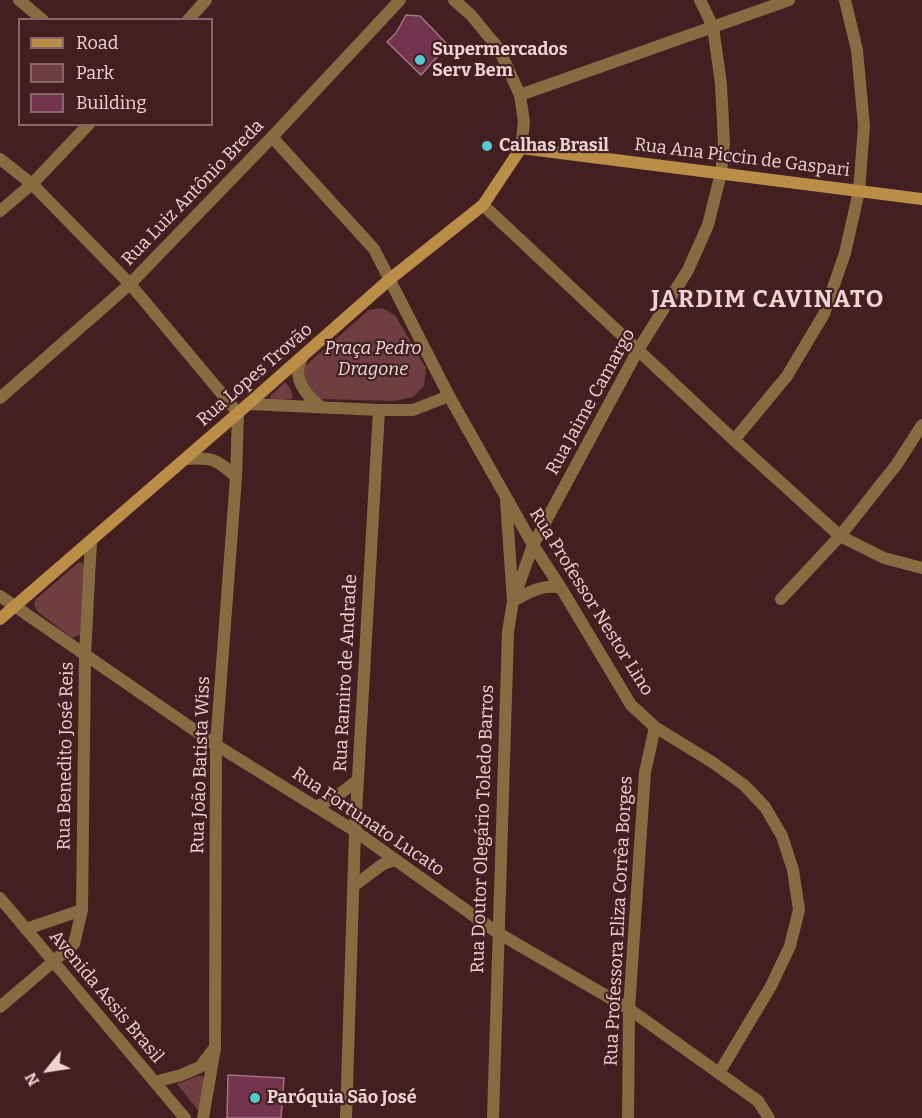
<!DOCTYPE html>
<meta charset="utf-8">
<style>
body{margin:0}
#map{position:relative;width:922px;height:1118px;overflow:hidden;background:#441f22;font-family:Bitter,serif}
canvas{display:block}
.legend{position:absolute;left:18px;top:18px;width:195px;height:108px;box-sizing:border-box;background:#441f22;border:2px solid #88676a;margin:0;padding:8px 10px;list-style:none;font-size:18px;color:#eed4d5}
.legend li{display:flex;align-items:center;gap:12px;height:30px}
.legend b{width:30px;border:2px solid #88676a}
.north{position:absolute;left:18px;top:1040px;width:60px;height:60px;-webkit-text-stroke:4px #441f22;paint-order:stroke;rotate:240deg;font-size:16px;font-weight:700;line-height:24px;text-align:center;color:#eed4d5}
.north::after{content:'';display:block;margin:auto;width:21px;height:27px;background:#eed4d5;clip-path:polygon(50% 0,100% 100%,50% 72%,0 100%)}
</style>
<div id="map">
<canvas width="922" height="1118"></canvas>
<ul class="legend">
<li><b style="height:8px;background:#bb8e47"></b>Road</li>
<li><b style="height:16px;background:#6f3e41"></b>Park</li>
<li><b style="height:16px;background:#73354e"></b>Building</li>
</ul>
<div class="north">N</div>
</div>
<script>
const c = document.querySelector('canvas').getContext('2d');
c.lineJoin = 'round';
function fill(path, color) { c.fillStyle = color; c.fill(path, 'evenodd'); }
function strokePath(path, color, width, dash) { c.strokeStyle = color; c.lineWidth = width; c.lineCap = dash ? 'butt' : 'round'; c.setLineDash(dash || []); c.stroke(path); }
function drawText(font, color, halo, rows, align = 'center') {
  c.font = font + ' Bitter,serif'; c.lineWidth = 4.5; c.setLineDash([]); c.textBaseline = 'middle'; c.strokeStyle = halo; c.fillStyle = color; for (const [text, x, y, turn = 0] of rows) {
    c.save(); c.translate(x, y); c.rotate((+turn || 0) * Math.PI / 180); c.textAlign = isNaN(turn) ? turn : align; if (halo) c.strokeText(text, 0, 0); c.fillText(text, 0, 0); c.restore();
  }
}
fill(new Path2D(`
 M382,308L395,315L426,368L424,386L413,397L394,401L321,399L310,393L303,383L304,367L369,310Z
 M285,382C289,385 294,394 292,399L273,400L271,399L270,396L272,394Z
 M78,563H82L86,569L81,634L72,638L37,611L34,603L36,599Z
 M198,1076H202L205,1079L201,1114L177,1084Z`), '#6f3e41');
const building = new Path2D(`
 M406,15L420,16L448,45L421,75L387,42L396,33Z
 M228,1075L284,1078L281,1118H227Z`);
fill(building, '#73354e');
strokePath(building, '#9f7584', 1.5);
strokePath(new Path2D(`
 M19,0L43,20
 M454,0L471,15L499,49L520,95L524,122L521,148
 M188,20L206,0
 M520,95L789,0
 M272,137L374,249L449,396L533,545L561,588L631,705L655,727L712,762L744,785L765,807L782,836L793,870L799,910L790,946L771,986L719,1073
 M0,159L32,184L130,284L238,413L236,477L216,745L215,1048L203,1118
 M483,205L734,440L840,536L884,558L922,568
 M0,211L32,184L89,124
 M302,357C301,361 298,367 298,371C298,387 310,398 321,407
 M0,398L130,284L272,137L400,0
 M249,404L379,410H413L449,396
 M734,440L787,376L824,314L845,253L859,191L864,126L857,50L845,0
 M186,459C212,457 217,459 236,477
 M506,500L513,601C527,593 544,583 561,588
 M0,596L216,745L355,831L498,933L629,1009L758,1101L769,1118
 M781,599L840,536L897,464L922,425
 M316,807L337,796L358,780
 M355,885L383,864L395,860
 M26,929L82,910
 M0,1007L74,944L82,910L85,655L91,541
 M155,1082L181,1075L200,1067L212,1051
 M346,1118L355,831L379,410
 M493,1118L508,632L513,601L533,545L638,350L688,270L708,225L721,173L724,144L721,84L713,27L700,0
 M628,1118L629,1009L645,772L655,727`), '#876b41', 12);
strokePath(new Path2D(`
 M0,898L185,1118`), '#876b41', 12);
strokePath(new Path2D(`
 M0,619L238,413L390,279L483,205L521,148L922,199`), '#bb8e47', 12);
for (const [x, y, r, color] of [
 [420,60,6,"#52cdcf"],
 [487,146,6,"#52cdcf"],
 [255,1098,6,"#52cdcf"]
]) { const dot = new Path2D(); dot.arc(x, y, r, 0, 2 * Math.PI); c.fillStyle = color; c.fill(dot); strokePath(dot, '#441f22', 2); }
drawText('bold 18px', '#eed4d5', '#441f22', [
 ["Supermercados",432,50],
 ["Serv Bem",432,71],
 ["Calhas Brasil",499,146],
 ["Paróquia São José",267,1098]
], 'left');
drawText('18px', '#eed4d5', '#441f22', [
 ["Rua Ana Piccin de Gaspari",742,158,7],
 ["Rua Luiz Antônio Breda",193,193,-46],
 ["Rua Lopes Trovão",255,375,-41],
 ["Rua Jaime Camargo",591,402,-61],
 ["Rua Professor Nestor Lino",591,602,58],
 ["Rua Ramiro de Andrade",346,673,-87],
 ["Rua Benedito José Reis",66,756,-89],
 ["Rua João Batista Wiss",201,765,-88],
 ["Rua Fortunato Lucato",368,822,34],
 ["Rua Doutor Olegário Toledo Barros",483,829,-88],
 ["Rua Professora Eliza Corrêa Borges",619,921,-87],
 ["Avenida Assis Brasil",106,997,50]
]);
drawText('italic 18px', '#f1dbdb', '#441f22', [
 ["Praça Pedro",373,349],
 ["Dragone",373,370]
]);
c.letterSpacing = '1.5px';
drawText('bold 24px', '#eed4d5', '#441f22', [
 ["JARDIM CAVINATO",768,300]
]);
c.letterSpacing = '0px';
</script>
